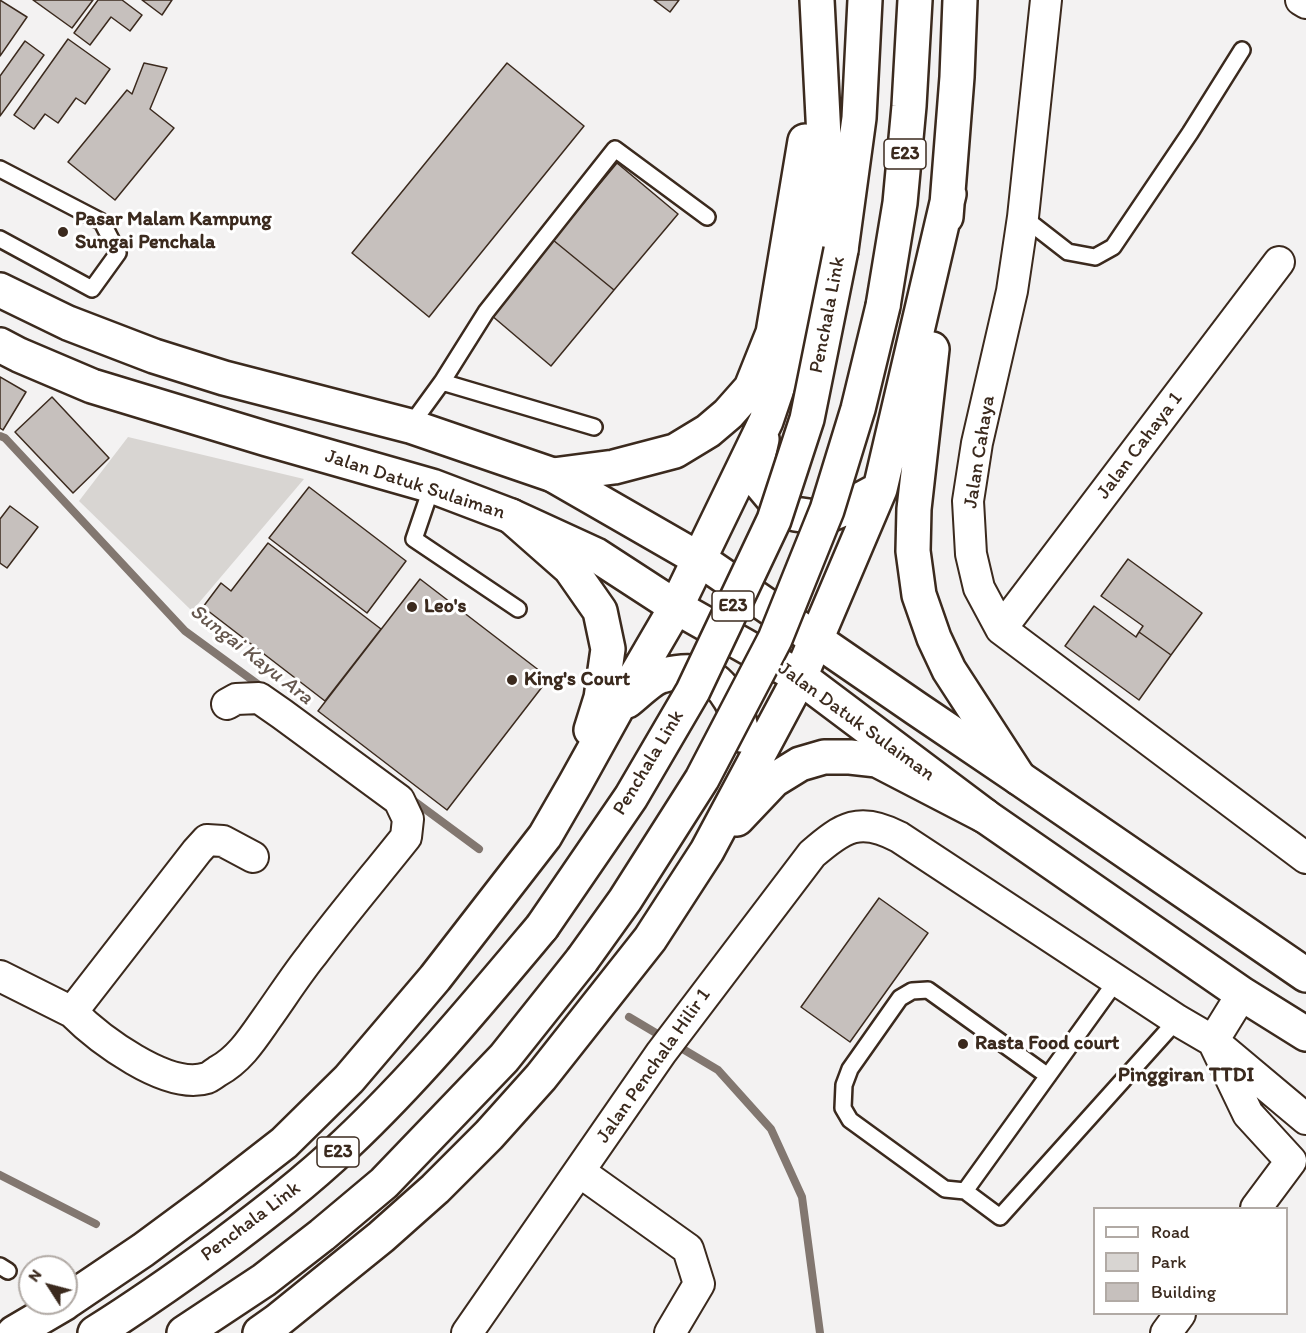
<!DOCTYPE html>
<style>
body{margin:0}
#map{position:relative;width:1306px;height:1333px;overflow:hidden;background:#f3f2f2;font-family:Itim,sans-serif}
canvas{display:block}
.legend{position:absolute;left:1093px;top:1207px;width:195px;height:108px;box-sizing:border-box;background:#fff;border:2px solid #b1aaa5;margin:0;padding:8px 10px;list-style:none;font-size:18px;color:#3b2a1e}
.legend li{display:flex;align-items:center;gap:12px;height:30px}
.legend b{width:30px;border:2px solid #b1aaa5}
.north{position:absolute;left:18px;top:1255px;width:60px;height:60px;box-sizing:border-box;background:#fff;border:2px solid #b1aaa5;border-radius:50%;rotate:306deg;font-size:16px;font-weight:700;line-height:24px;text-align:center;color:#3b2a1e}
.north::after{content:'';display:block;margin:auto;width:21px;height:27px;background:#3b2a1e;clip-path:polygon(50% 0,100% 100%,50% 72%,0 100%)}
</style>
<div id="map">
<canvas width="1306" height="1333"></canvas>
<ul class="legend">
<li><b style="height:8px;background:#fff"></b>Road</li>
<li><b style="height:16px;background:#d8d5d2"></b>Park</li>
<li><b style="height:16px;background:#c6c0bd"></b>Building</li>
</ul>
<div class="north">N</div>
</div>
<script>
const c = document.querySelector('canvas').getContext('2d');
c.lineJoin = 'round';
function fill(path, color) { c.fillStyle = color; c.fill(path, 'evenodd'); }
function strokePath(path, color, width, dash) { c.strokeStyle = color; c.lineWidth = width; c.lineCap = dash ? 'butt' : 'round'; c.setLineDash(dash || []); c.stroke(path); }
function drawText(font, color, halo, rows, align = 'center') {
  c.font = font + ' Itim,sans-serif'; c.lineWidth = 6; c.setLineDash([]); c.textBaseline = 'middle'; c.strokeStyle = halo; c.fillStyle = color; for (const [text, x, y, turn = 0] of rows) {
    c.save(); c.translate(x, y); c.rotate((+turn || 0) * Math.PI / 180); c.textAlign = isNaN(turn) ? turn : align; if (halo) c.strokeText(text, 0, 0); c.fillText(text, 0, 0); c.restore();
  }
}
fill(new Path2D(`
 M128,437L304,479L192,611L79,501Z`), '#d8d5d2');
strokePath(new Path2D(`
 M0,436L5,438L185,631L263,688
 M410,798L479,849
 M629,1017L718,1070L771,1129L802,1197L820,1333
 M0,1175L96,1224`), '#827770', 8);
const building = new Path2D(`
 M0,0L27,17L0,56Z
 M33,0H93L72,28Z
 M98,0H122L142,15L130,31L111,17L90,45L74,33Z
 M142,0H172L162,15Z
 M654,0H679L670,12Z
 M68,39L110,69L85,104L76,98L58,123L45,114L34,129L14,115Z
 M25,41L44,55L0,116V76Z
 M144,63L167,68L150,109L174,128L115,200L68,162L127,90L132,94Z
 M507,63L584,126L429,317L352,253Z
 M617,163L678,214L614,290L553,240Z
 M553,240L614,290L551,366L491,315Z
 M0,377L26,392L3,430L0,428Z
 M52,397L109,458L73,493L15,432Z
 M309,487L406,561L367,613L269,538Z
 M10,506L38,527L7,568L0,563V519Z
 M268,543L381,629L325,701L203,607L221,583L231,591Z
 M1128,559L1202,613L1171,655L1139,632L1143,626L1101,596Z
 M420,579L549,678L447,810L318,711Z
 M1094,606L1136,637L1139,632L1171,655L1139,700L1065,646Z
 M879,898L928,933L850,1042L801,1007Z`);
fill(building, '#c6c0bd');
strokePath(building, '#3b2a1e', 1.5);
const lane = new Path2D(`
 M0,169L102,222L118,253L92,289L0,239
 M1023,217L1068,252L1095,257L1113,247L1190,133L1242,50
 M442,382L594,427
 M410,426L442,382L486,312L615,149L707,217
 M432,486L414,539L518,609
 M1117,980L965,1191L1000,1217L1177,1020
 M965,1191L945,1189L850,1120L843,1108L844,1085L850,1069L900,998L912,991L928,990L1048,1076
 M0,1266L8,1271`);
const street = new Path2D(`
 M1046,0L1023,217L1012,291L977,443L968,501L971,554L979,588L1001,629L1306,858
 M1301,0L1306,3
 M1001,629L1279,262
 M0,976L72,1012L197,851L207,840L223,841L253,857
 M1242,994L1213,1041L1248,1114L1291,1161L1256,1208
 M72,1012C98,1038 167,1091 207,1078C210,1077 215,1073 218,1071C240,1059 253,1038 267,1018C282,997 296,975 312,955C342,915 375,876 406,837L408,819L399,800L282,714L259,698L236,699L227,704
 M580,1172L688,1249L699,1284L670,1333
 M467,1333L661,1053L812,854C843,827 860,816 899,837L1177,1020L1213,1041L1306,1119
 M1166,1333L1180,1314`);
const secondary = new Path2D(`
 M0,290L68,323L154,356L224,378L410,426L553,475L699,559L917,709L1019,778L1306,975
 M0,345L19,355L92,386L267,439L432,486L511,516L596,555L676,607L800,677L985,816L1242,994L1306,1034`);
const highway = new Path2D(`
 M946,217L957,77L960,0
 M841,250L859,118L865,0
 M883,306L900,203L909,106L915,0
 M932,349L914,509L913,551L919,595L934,638L949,670L1019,778
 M762,439L757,461L760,483L775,501L795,514L822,518L843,509L880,489
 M553,475L614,467L675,451L708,431L728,414L751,388L773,333L805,141
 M511,516L570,568L600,611L608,649L601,698L591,730
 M627,701C636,694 651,679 661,676C673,672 691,670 703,674C724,681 742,715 741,735
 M737,819L774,780L800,764L824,757H850L877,760L985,816
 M66,1302L143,1250L212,1199L284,1143L349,1079L435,978L545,836L575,784L616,710L676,607L766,421L788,356L806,288L819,211L824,137L817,0
 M14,1333L65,1303
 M95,1333C138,1306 178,1278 219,1248C263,1215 306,1182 346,1144C417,1077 479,1002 542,927
 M184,1333L264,1280L322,1235L384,1183L504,1058L582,960
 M260,1333L277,1321L381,1237L435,1189L489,1135L541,1077L650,939L707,851L800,677L880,489L949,194`);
strokePath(lane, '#3b2a1e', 20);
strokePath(street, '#3b2a1e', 34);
strokePath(secondary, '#3b2a1e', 38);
strokePath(highway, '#3b2a1e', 38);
strokePath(lane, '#fff', 15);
strokePath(street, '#fff', 30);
strokePath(secondary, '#fff', 33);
strokePath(highway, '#fff', 33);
const highwayBridge = new Path2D(`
 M542,927L631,797L693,691L774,520L807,419L841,250
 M582,960L625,900L702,779L775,639L827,510L858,409L883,306`);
strokePath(highwayBridge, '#3b2a1e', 38, []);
strokePath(highwayBridge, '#fff', 33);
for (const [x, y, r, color] of [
 [63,232,6,"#3b2a1e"],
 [412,607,6,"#3b2a1e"],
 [512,680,6,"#3b2a1e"],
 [963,1044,6,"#3b2a1e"]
]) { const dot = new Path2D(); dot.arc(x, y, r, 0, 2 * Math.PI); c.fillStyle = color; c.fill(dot); strokePath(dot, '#fff', 2); }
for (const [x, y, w] of [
 [905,154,42],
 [733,606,42],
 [338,1152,42]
]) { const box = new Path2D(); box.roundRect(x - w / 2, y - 15, w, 30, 4.5); c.fillStyle = '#fff'; c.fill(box); strokePath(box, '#3b2a1e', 1.5); }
drawText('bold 18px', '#3b2a1e', null, [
 ["E23",905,154],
 ["E23",733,606],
 ["E23",338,1152]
]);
drawText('bold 20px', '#3b2a1e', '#fff', [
 ["Pasar Malam Kampung",75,220],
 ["Sungai Penchala",75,243],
 ["Leo's",424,607],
 ["King's Court",524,680],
 ["Rasta Food court",975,1044]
], 'left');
drawText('20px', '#3b2a1e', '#fff', [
 ["Penchala Link",828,315,-79],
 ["Jalan Cahaya 1",1140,446,-53],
 ["Jalan Cahaya",980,452,-81],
 ["Jalan Datuk Sulaiman",415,485,18],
 ["Jalan Datuk Sulaiman",856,722,36],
 ["Penchala Link",649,763,-59],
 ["Jalan Penchala Hilir 1",654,1066,-55],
 ["Penchala Link",251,1222,-37]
]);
drawText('italic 21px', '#65574e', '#fff', [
 ["Sungai Kayu Ara",251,655,38]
]);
drawText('bold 21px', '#3b2a1e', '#fff', [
 ["Pinggiran TTDI",1186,1076]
]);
</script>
